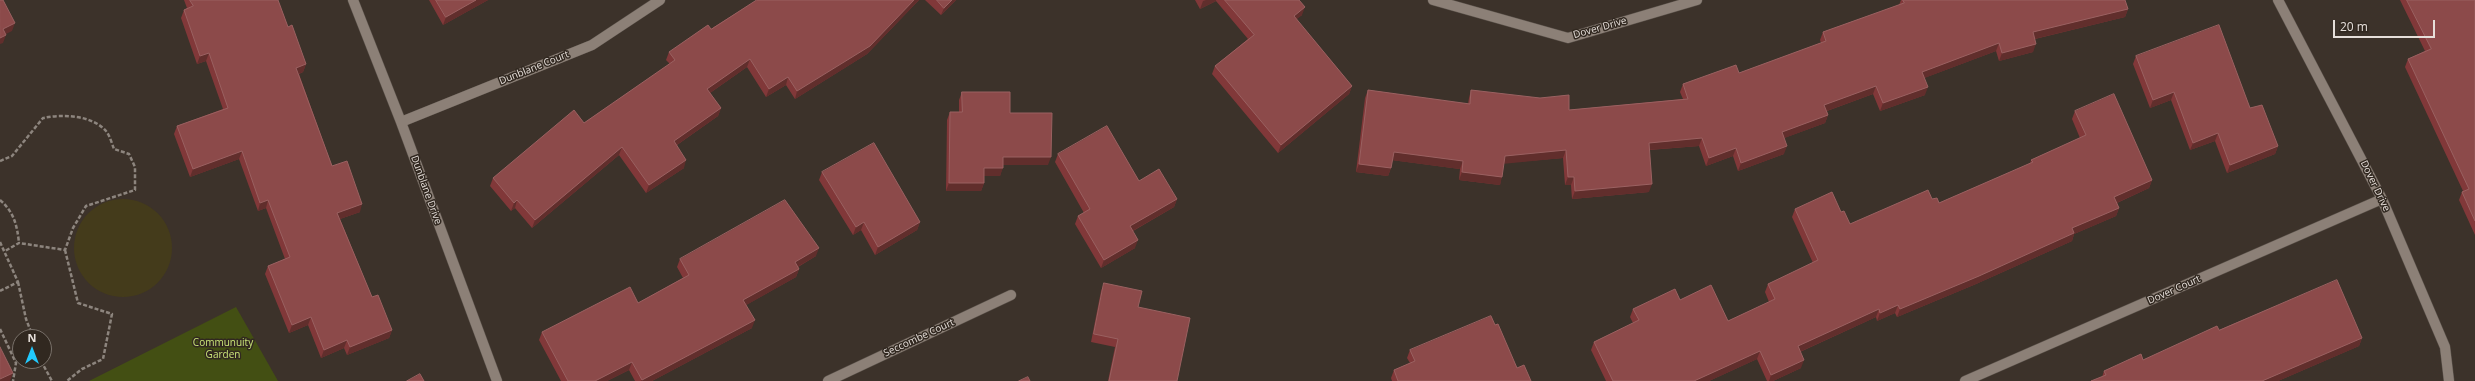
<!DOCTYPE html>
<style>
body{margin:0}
#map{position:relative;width:2475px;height:381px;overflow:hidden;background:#3c322a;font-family:"Open Sans",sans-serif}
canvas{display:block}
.north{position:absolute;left:12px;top:329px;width:40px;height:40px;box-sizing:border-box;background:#312820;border:1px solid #79716a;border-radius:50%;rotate:0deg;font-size:11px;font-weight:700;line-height:16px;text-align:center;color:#e6dfda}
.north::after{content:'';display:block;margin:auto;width:14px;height:18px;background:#22c9fd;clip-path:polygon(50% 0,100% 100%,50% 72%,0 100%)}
.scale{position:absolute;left:2333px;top:20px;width:102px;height:18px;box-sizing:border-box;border:2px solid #e6dfda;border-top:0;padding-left:5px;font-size:12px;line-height:14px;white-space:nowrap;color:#e6dfda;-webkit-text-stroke:3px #312820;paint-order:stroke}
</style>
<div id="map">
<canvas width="2475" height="381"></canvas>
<div class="north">N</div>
<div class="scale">20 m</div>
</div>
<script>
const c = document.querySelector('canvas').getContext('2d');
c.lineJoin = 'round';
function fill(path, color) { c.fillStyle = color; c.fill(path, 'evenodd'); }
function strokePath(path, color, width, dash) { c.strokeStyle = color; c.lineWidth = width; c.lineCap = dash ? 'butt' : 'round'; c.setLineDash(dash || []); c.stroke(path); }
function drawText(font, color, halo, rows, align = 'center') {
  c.font = font + ' "Open Sans",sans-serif'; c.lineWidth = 3; c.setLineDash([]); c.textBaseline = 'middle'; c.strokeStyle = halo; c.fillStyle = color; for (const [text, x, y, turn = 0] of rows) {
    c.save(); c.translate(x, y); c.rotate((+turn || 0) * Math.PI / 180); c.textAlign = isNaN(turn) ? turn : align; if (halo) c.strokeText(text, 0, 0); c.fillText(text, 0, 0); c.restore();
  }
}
fill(new Path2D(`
 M236,307L278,381H89Z`), '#434f13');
fill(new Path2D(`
 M74 248a49 49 0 1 1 98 0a49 49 0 1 1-98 0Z`), '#443b1b');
const street = new Path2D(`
 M353,0L401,122L497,381
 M1433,0L1568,38L1697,0
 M2278,0L2382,199L2445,347L2449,381
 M401,122L592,45L660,0
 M828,381L1011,295
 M1965,381L2382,199`);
strokePath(street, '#5a514a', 11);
strokePath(new Path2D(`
 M0,161L12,156L43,118C63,114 92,115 106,131C110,136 112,144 114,149L129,154L135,167V190L86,206L73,228L65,250L19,243L5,251
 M0,200C14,212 17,225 19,243
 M0,242L18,282L0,291
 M65,250L78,303L112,314L103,359L82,369L67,381
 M18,282L26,319L33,337
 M0,329L16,363L13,381
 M41,361L52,381`), '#8d857e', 2.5, [4, 2]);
strokePath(street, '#8c8077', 10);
fill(new Path2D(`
 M184,0H278L288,27L306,64L303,72L299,74L332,166L360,212L340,219L372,297L392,330L389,338L347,355L344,348L321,358L308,325L289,333L265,274L268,266L285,259L266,208L258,211L239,159L190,177L174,134L177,126L223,109L206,61L197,64L181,18L184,10L187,8Z
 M429,0H488L443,25Z
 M757,0H919L867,54L795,99L786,85L766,97L747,67L710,93L721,108L718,116L677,145L684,168L646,193L619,155L532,228L515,208L511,211L490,186L493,178L584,123L670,64L666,60L669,52L711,29Z
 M925,0H956L941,15Z
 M1195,0H1299L1302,15L1296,19L1352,86L1349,94L1278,153L1212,74L1215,66L1248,39L1216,1L1200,9Z
 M1901,0H2125L2128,9L2125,17L2035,39L2033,52L1999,61L1996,51L1924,78L1925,95L1880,111L1873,94L1827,111L1828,115L1825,123L1784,138V154L1738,171L1733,156L1706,166L1699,146L1649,150V192L1572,199L1571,185H1565L1563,158L1504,163L1500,185L1459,180L1460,169L1392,160L1391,168L1388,176L1356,172L1365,98L1368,90L1468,104L1469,98L1471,90L1569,110L1683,99L1680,92L1683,84L1739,73L1821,43L1820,40L1823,32L1899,5Z
 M2400,0H2475V235L2459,200L2462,192L2463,191L2405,67L2408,59L2425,51Z
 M2136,56L2250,108L2278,146L2275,154L2227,173L2215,141L2190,150L2171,100L2150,108L2133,64Z
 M962,92L1010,113L1048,165H1003L1000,176H984V183L981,191H946L947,120L950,112H959V100Z
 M2075,111L2152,180L2149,188L2117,203L2119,208L2116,216L2074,234L2072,241L1976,284L1897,317L1895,313L1877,321L1876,317L1800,352L1801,368L1773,381H1767L1757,359L1709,381H1606L1591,350L1594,342L1633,323L1630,317L1633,309L1680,300L1728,321L1769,302L1765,292L1768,284L1813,263L1792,217L1795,209L1841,212L1850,224L1932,199L1939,203L2030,164L2031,160L2080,138L2072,119Z
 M1058,154L1139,181L1177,199L1174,207L1133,231L1135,248L1101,268L1075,224L1078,216L1084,213L1055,162Z
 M822,172L920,222L917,230L875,255L861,230L853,235L819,180Z
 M816,256L798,267L799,269L796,277L746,305L752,328L652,381H635L629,370L607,381H561L539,340L542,332L638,303L683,278L677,267L680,259Z
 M1104,283L1138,307L1177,381H1108L1115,347L1091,342L1101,291Z
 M1495,325L1517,368L1531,381H1392L1391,378L1394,370L1410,363L1407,358L1410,350Z
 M2219,330L2362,338L2359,346L2278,381H2091L2102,377L2104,371L2143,360Z`), '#813839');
fill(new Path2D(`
 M476,0H488L443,25L446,17Z
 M914,0H919L867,54L795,99L797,91Z
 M952,0H956L941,15L944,8Z
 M1206,0H1216V1L1200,9L1203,1Z
 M1305,7L1302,15L1291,24L1294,16Z
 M2128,9L2125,17L2030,40L2033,32Z
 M15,23L12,31L0,37L3,29Z
 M6,35L3,43L0,44V38Z
 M1999,43L1996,51L1919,80L1922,72Z
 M2036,44L2033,52L1999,61L2002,53Z
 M209,53L206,61L197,64L200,56Z
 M750,59L747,67L704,97L707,89Z
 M306,64L303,72L293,76L296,68Z
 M788,77L786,85L766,97L769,89Z
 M1352,86L1349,94L1278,153L1281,145Z
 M1876,86L1873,94L1821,113L1824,105Z
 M1928,87L1925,95L1880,111L1883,103Z
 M2174,92L2171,100L2150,108L2153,100Z
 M721,108L718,116L671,149L674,141Z
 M1828,115L1825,123L1779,140L1782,132Z
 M2218,133L2215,141L2190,150L2193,143Z
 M1702,138L1699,146L1646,150L1649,143Z
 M1787,146L1784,154L1738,171L1741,163Z
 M2278,146L2275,154L2227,173L2230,165Z
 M622,147L619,155L532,228L535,220Z
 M1736,148L1733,156L1706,166L1709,158Z
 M1566,150L1563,158L1502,164L1505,156Z
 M242,151L239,159L190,177L193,169Z
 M1394,152L1463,161L1460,169L1391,160Z
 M1003,157H1051L1048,165H1000Z
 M686,160L684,168L646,193L649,185Z
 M1359,164L1391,168L1388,176L1356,172Z
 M984,168H1003L1000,176H981Z
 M1462,172L1502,177L1500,185L1459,180Z
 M1568,177H1574L1571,185H1565Z
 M2152,180L2149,188L2112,205L2114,197Z
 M949,183H984L981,191H946Z
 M1652,184L1649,192L1572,199L1575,191Z
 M1177,199L1174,207L1127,234L1130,226Z
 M268,200L266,208L258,211L260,203Z
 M517,200L515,208L511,211L514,203Z
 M362,204L360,212L334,221L337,213Z
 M2119,208L2116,216L2074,234L2072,241L1976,284L1897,317L1900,309L2072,228Z
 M864,222L861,230L853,235L856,227Z
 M920,222L917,230L875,255L878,247Z
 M1138,240L1135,248L1101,268L1104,260Z
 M819,248L816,256L792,270L795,262Z
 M799,269L796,277L741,308L743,300Z
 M1898,305L1895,313L1877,321L1880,313Z
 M1879,309L1876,317L1795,354L1798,346Z
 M311,317L308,325L289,333L292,325Z
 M755,320L752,328L652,381H641L642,380Z
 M392,330L389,338L347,355L350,347Z
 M2362,338L2359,346L2278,381H2262Z
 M347,340L344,348L321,358L324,350Z
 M1760,351L1757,359L1709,381H1694Z
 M1804,360L1801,368L1773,381H1769L1771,375Z
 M632,362L629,370L607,381H595Z
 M13,373L10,381H0V379Z`), '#612e2c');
const building = new Path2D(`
 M0,0H3L15,23L3,29L6,35L0,38Z
 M190,0H278L288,27L292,25L306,64L296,68L332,166L347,161L362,204L337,213L372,297L378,295L392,330L350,347L347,340L324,350L311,317L292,325L268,266L290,257L268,200L260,203L242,151L193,169L177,126L228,108L209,53L200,56L184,10L193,6Z
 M436,0H476L446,17Z
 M757,0H914L870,46L797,91L788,77L769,89L750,59L707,89L721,108L674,141L686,160L649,185L622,147L535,220L517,200L514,203L493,178L574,110L584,123L675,60L669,52L708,25L711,29Z
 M937,0H952L944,8Z
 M1225,0H1299L1305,7L1294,16L1352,86L1281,145L1215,66L1254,35Z
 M1903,0H2125L2128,9L2033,32L2036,44L2002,53L1999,43L1922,72L1928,87L1883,103L1876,86L1824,105L1828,115L1782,132L1787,146L1741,163L1736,148L1709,158L1702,138L1649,143L1652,184L1575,191L1574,177H1568L1566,150L1505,156L1502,177L1462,172L1463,161L1394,152L1391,168L1359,164L1368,90L1470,104L1471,90L1540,98L1569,95V110L1688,99L1683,84L1736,65L1739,73L1826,41L1823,32L1904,3Z
 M2407,0H2475V221L2462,192L2469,189L2408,59L2431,49Z
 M2219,25L2250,108L2262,105L2278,146L2230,165L2218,133L2193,143L2174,92L2153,100L2136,56Z
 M962,92H1010V113H1052L1051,157H1003V168H984V183H949L950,112H962Z
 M2114,94L2152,180L2114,197L2119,208L2072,228L2074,233L1979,276L1900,309L1898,305L1880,313L1879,309L1798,346L1804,360L1771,375L1760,351L1694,381H1613L1594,342L1639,320L1633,309L1675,289L1680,300L1711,285L1728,321L1775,299L1768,284L1818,260L1795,209L1832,192L1841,212L1844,211L1850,224L1928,190L1932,199L1937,198L1939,203L2033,162L2031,160L2086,135L2075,111Z
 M1107,126L1139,181L1159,169L1177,199L1130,226L1138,240L1104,260L1078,216L1090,209L1058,154Z
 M874,143L920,222L878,247L864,222L856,227L822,172Z
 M785,200L819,248L795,262L799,269L743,300L755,320L642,380L632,362L595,381H568L542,332L630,287L638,303L689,275L680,259Z
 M2337,280L2362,338L2262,381H2091L2106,375L2104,371L2141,354L2143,360L2217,326L2219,330Z
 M1104,283L1142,291L1138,307L1190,318L1177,381H1109L1118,339L1094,334Z
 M1491,316L1495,325L1498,324L1517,368L1524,365L1531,381H1398L1394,370L1415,361L1410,350Z
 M0,347L13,373L0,379Z
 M420,374L424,381H407Z
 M1028,377L1030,381H1019Z`);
fill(building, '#8c4a4a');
strokePath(building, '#9a6161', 1);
drawText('10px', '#e6dfda', '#312820', [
 ["Dover Drive",1600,28,-16],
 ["Dunblane Court",534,68,-22],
 ["Dover Drive",2375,186,64],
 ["Dunblane Drive",426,190,70],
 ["Dover Court",2174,290,-24],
 ["Seccombe Court",919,338,-25]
]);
drawText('10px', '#cbe578', '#312820', [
 ["Communuity",223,343],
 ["Garden",223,355]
]);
</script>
